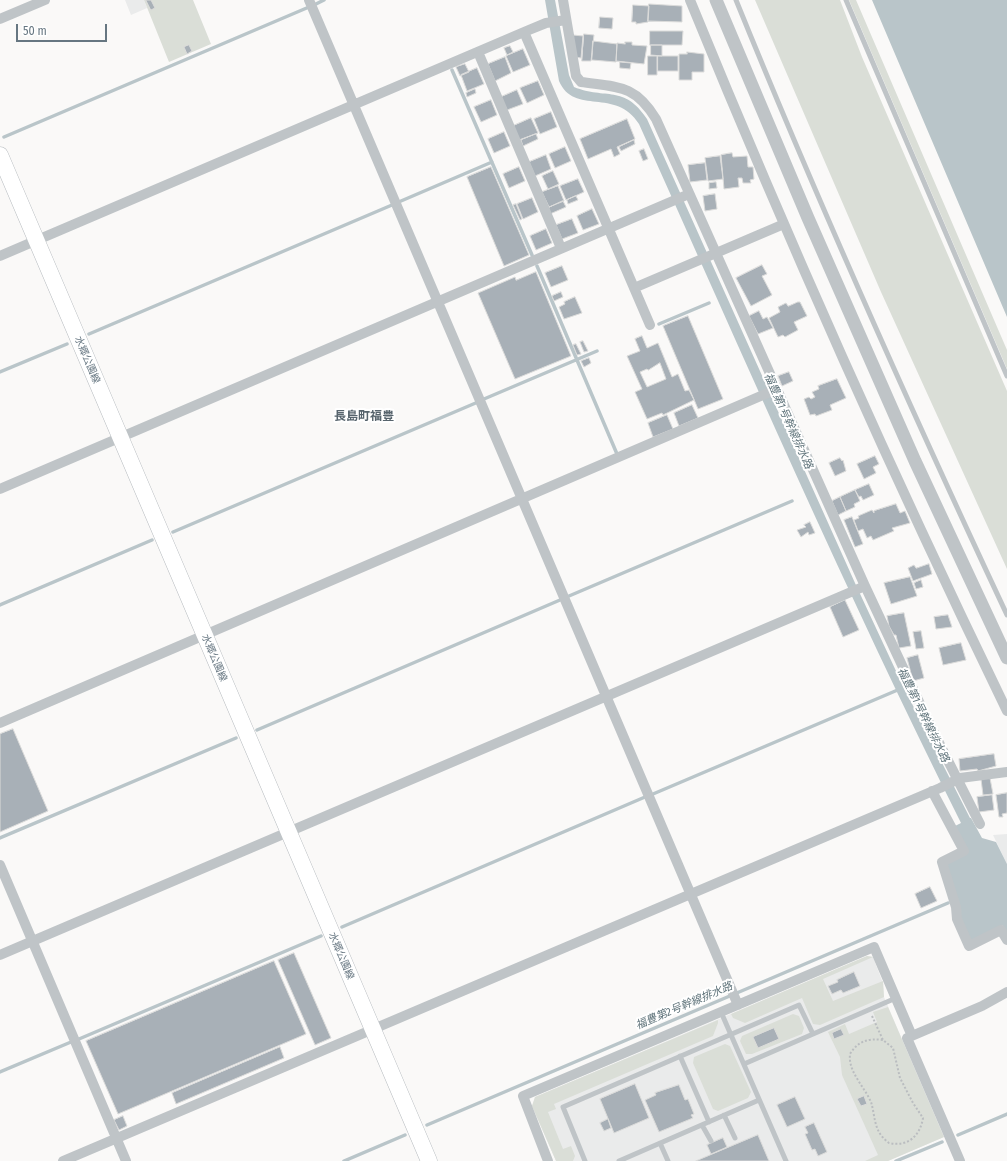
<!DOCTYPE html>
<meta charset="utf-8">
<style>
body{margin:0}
#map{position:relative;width:1007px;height:1161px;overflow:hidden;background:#faf9f8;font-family:"Fira Sans Condensed",sans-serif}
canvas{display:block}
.scale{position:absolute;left:16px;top:24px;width:91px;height:18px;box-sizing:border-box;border:2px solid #667681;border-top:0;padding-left:5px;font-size:12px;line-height:14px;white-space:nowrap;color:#667681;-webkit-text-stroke:3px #fff;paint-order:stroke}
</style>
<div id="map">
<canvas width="1007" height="1161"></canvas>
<div class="scale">50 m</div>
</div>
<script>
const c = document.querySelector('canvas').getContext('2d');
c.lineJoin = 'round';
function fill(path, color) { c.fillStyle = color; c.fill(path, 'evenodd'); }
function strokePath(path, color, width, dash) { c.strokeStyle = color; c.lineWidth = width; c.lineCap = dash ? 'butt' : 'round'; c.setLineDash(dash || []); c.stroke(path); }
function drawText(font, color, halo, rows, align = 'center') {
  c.font = font + ' "Fira Sans Condensed","Noto Sans JP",sans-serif'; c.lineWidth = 4; c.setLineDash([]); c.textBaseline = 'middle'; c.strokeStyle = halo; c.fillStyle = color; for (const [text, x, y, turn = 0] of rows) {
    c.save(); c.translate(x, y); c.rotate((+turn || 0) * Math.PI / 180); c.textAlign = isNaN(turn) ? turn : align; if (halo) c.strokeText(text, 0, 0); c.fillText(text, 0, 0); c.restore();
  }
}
fill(new Path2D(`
 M125,0H144L147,8L131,15Z
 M1007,834V864L993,835Z
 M867,956L873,957L883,983L884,997L944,1137L888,1161H556L532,1106L535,1097Z`), '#eaebeb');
fill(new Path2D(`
 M144,0H193L211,44L169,62Z
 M755,0H840L862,57L1007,391V569L881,292Z
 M849,0H856L1007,350V369Z
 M867,956L873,957L823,979L833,1001L883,981L884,997L820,1025L813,1024L802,998L745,1023L733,1018L731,1014Z
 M888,1007L944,1137L888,1161H865L878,1155L842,1075L840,1057L828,1032L845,1024L849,1034L877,1022L873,1012Z
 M793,1014L799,1016L804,1028L802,1034L752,1054H746L740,1041L742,1036Z
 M718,1020V1023L713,1036L554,1104L556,1109L548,1112L563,1149L571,1146L575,1156L573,1161H556L532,1106L535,1097Z
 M725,1044L730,1046L751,1092L748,1098L718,1111L713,1109L693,1063L694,1057Z`), '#daded7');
fill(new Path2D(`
 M545,0H555L569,75L574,87C606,100 624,84 647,119L855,583L903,686L970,818H971L982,838L996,842L1007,864V934L1002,925L971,941L961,918L946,864L968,853L955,826L961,823C846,593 744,358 639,124C616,87 574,116 559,81Z
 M872,0H1007V317Z`), '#b9c5c9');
strokePath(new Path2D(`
 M316,4L324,0
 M452,70L532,255
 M4,137L309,7
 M401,201L492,162
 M537,266L617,454
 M659,324L709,303
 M89,334L392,205
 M0,372L67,344
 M484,399L597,351
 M173,532L478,402
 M569,596L792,501
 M0,605L152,540
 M257,730L560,600
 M653,794L900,689
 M0,838L236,738
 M342,927L645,797
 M79,1039L321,936
 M0,1072L71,1042
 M427,1125L948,903
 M958,1135L1007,1114
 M344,1161L405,1135
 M896,1161L942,1142`), '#b9c5c9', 3.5);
const building = new Path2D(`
 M146,0H151L155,8L151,10Z
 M649,4L682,6V22L648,21Z
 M633,5L649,6L648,22L636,24V22H632Z
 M600,17L613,18L612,29L599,28Z
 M650,31H683L682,45H650Z
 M584,34L594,35L591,61H582Z
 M573,35L583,36L581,58L575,57Z
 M593,41L617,44L616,62L592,60Z
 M625,42H632V45L647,46L644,64L616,61L617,43L625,44Z
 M189,45L192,51L187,54L184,47Z
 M651,45H662V56L651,55Z
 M510,46L513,52L507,55L504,48Z
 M523,49L530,65L513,72L506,56Z
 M687,52L704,54V72H692V80H679V54H687Z
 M648,56H657V75H648Z
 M658,56H678V71H658Z
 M505,57L511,73L495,81L488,64Z
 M620,62L631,63L630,69L620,68Z
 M465,64L469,72L460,76L456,67Z
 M477,68L484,84L467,91L461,75Z
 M538,81L544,95L527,103L520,88Z
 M475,89L476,93L467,97L466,93Z
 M517,90L523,104L507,110L501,97Z
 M491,100L497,115L481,122L474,107Z
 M551,112L557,127L540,134L534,119Z
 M531,118L538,133L519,140L513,126Z
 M627,119L635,139L617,147L620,154L614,157L611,149L588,159L580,139Z
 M504,132L510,146L494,153L488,139Z
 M536,134L538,139L523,146L521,140Z
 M634,140L635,144L621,151L619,147Z
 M565,147L571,161L555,168L549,154Z
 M644,149L648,159L643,161L639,151Z
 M732,153L733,157L747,156L748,167H753L754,179L750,180L751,183H743L742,178H738L739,187L724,189L721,155Z
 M546,155L551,169L535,176L529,162Z
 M720,156L723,179L708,181L705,158Z
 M705,163L707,180L690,182L688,165Z
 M491,167L529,255L504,266L467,177Z
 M519,167L525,181L509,188L503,174Z
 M553,171L559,184L548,189L542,176Z
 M578,179L584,192L566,200L560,186Z
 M716,182L717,188L709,189V183Z
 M558,186L564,201L549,207L542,192Z
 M715,194L717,209L705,211L703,196Z
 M576,196L578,200L568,204L567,200Z
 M532,198L538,212L523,219L517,204Z
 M563,201L566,207L550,214L548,208Z
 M516,204L522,219L520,220L513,205Z
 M592,209L599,224L583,230L577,216Z
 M572,219L578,233L562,239L556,225Z
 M546,229L552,243L536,250L530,236Z
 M762,265L767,274L762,276L772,295L751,306L736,278Z
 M562,266L568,280L551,287L545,273Z
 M536,272L571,356L515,379L478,293L515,277L516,280Z
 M561,292L563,297L554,301L552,296Z
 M575,297L582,313L564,319L559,307L565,304L564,302Z
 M798,302H800L807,316L794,322L798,330L785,337L783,335L778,337L769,318L780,312L778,307L786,303L788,306Z
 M759,311L763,319L767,317L773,328L758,334L749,316Z
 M688,316L723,399L698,409L663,326Z
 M642,336L647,348L658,343L672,377L678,374L685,391L689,390L694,400L663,415L662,413L647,419L635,392L642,389L627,356L640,351L635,339ZM660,363L666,379L647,387L640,372L647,369L648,370Z
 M583,341L588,351L584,352L580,342Z
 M576,344L581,354L577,355L573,345Z
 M589,358L591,363L584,367L581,361Z
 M789,372L793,381L782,386L778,376Z
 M837,379L846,398L830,405L832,410L816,416L815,414L810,415L804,399L809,397L811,399L815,397L812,392L819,389L818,386Z
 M692,405L698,418L679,426L674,413Z
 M667,415L673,429L653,437L648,423Z
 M875,456L879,464L873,467L876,473L864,479L857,464Z
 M840,458L842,461L843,460L846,471L835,476L829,463Z
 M869,484L874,495L863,500L861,496L859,497L855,490Z
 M855,490L860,501L854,504L855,507L846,511L840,497Z
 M840,497L846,511L838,515L832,501Z
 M896,504L900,513L905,511L910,523L892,528L894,531L873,540L871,536L867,538L863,529L858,531L854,520L859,518L858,516L872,510L874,513V511Z
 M852,517L863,544L855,547L844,520Z
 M810,522L815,533L809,535L808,532L801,537L797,530L806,527L804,525Z
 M929,564L932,574L913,581L908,568L914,565L916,568Z
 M910,577L917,596L891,604L884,583Z
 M921,580L923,587L916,589L914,583Z
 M845,600L859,630L843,637L830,607Z
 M904,613L911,646L899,648L896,635H894L889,626L887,616Z
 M948,615L952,627L936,629L934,617Z
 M921,631L924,648L916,649L913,632Z
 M961,643L966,660L943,665L939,648Z
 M918,655L924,678L913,681L907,658Z
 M13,729L48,811L0,832V734Z
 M994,754L996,766L978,771L977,769L960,771L959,759Z
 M990,778L993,794L983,795L981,779Z
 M1007,793V813L1002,814L1003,817H999L996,795Z
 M992,795L994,810L979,812L977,797Z
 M930,887L937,901L921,908L915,894Z
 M294,953L331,1038L315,1045L278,960Z
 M274,961L306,1034L118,1114L86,1041Z
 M854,972L860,986L843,993L841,990L832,994L828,986L838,982L837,980Z
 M774,1028L779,1039L758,1048L753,1037Z
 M841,1029L844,1035L834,1039L832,1033Z
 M280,1047L284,1058L176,1104L172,1093Z
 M635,1084L649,1118L614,1133L600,1099Z
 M679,1085L685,1100L688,1099L694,1114L691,1115L693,1118L659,1132L645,1100L656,1095L655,1093Z
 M864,1096L867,1104L861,1106L857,1099Z
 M795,1097L805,1119L787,1127L777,1105Z
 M123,1116L127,1126L119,1130L114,1120Z
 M608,1119L611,1128L604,1131L600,1123Z
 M814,1123L827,1152L818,1156L815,1149L812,1150L805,1134L808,1133L805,1127Z
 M758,1135L769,1161H696Z
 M723,1138L727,1147L711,1154L707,1145Z`);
fill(building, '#a8b0b7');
strokePath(building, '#dbdbda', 1);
const primary = new Path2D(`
 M0,155L429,1161`);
strokePath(primary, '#b5babe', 17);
strokePath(new Path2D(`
 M872,1016L883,1040L893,1048L900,1078L913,1103L923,1118C920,1136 908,1147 889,1143C885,1140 881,1136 879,1132C874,1123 874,1111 871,1102C864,1086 848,1072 850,1054C858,1041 868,1038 883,1040`), '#babdc0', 2, [2, 2]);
strokePath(new Path2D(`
 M736,0C820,207 912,412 1007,615
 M846,0L1007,376
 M721,1012L786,1161
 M680,1056L709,1122
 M744,1064L896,998
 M724,1115L735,1138
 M702,1125L711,1141
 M660,1143L668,1161
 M585,1161L563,1107L799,1005L813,1034
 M619,1161L759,1100`), '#bfc4c7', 5);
strokePath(new Path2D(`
 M309,0L738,1005
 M563,0L576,76L581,82C617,87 635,84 656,119L865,586L929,723L980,824
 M690,0C788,240 894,478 1007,711
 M0,19L45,0
 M524,32L650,325
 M478,52L561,248
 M0,256L524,32L546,23L566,20
 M634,288L784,224
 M0,489L689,194
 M0,723L777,389
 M932,791L964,851L942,862L956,907L957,919L969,946L1001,930L1007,940
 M0,865L126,1161
 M0,955L865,586
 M63,1161L940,788L960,778L1007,772
 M548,1161L523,1096L874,947L912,1036
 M960,1161L907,1038L982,1006L1007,992`), '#bfc4c7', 10);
strokePath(new Path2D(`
 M716,0L808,218L915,461L1007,658`), '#bfc4c7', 13);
strokePath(primary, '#fff', 16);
drawText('10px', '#667681', '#fff', [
 ["水郷公園線",87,360,67],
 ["水郷公園線",214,658,67],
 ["水郷公園線",341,956,67]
]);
drawText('italic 11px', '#60747b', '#fff', [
 ["福豊第1号幹線排水路",788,421,66],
 ["福豊第1号幹線排水路",923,715,64],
 ["福豊第2号幹線排水路",684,1006,-23]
]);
drawText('bold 12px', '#57646d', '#fff', [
 ["長島町福豊",364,417]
]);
</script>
